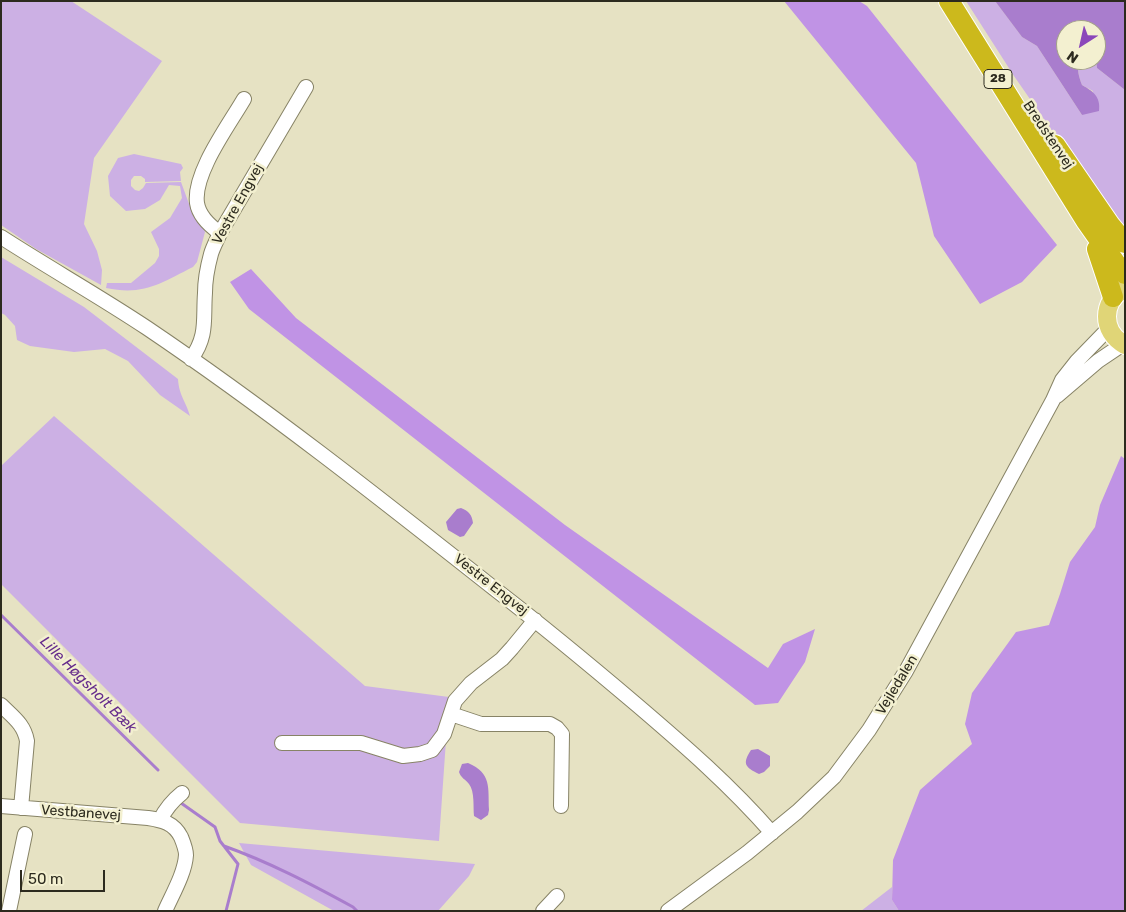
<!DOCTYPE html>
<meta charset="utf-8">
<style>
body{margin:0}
#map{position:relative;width:1126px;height:912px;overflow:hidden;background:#e6e2c3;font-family:Rubik,sans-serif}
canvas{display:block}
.frame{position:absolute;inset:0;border:2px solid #2c2a1e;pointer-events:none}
.north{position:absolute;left:1056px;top:20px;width:50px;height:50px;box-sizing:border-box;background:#f3f0d0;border:1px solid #a3a189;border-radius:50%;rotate:215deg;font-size:14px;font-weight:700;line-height:20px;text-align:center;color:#2c2a1e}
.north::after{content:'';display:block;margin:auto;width:18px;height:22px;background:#8b47ba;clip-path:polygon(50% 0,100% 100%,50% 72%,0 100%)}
.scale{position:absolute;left:20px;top:870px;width:85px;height:22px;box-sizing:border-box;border:2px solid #2c2a1e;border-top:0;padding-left:6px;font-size:15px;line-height:18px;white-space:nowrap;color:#2c2a1e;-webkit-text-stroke:4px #f3f0d0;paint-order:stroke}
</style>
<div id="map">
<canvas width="1126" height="912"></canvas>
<div class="frame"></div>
<div class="north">N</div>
<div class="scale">50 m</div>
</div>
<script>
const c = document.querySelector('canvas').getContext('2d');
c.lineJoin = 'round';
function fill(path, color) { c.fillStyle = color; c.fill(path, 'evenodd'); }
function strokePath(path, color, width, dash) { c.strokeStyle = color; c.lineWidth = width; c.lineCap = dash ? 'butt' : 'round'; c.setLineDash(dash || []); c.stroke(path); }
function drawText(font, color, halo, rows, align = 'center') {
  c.font = font + ' Rubik,sans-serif'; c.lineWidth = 5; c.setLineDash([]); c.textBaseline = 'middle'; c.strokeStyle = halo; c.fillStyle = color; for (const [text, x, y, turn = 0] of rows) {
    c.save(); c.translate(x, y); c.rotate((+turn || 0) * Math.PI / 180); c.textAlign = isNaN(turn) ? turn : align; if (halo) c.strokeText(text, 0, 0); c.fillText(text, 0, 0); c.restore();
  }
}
fill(new Path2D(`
 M1,1H71L162,61L94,158L84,224L97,251L102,270L101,285L36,249L1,225Z
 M966,1H995L1022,37L1037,46L1082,115L1093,91L1082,85C1079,77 1076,68 1080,60H1096L1097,68L1125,90V233L1111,216L1014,76Z
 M134,154L181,164L183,168L180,172L181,181L145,182V179L141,176H134L131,180V186L135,190L139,191L143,188L146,183L181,182L192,212L204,229L205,232L197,262L193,267C161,283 144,296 106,288L107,283H131L155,263L159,256V249L151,232L170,218L182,198L180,186L169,185L160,200L145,209L126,211L110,196L108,176L118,158Z
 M1,257L84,307L178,379C179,396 186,401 190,416L160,395L128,361L105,349L74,352L30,346L17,340L15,326L5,315L1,313Z
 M54,416L365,686L449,697L439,841L240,823L1,584V466Z
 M239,843L475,864L469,876L438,911H334L251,865Z
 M892,887V900L899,911H861Z`), '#ccb0e4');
fill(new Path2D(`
 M784,1H859L867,6L1057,245L1022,282L980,304L934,236L916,163Z
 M251,269L296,318L565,525L768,668L783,644L815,629L805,662L778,703L755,705L249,309L230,282Z
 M1121,456L1125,459V911H899L892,900L893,860L920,790L972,744L965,724L972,693L1016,632L1049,625L1060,594L1070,562L1095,527L1100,505Z`), '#c093e5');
fill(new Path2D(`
 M995,1H1125V90L1097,68L1096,60V30H1066V60H1080C1076,68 1079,77 1082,85C1093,91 1101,97 1099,111L1082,115L1037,46L1022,37Z
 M461,508C469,511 472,515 473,523L464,536L460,537L448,530L446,522L457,509Z
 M758,749L770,756V766L764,772L759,774C745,767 742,764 751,750Z
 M468,763C492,773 488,788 489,810L488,815L481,820L474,816C473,807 475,792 469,784C465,779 461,778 459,772L462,764Z`), '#a97dcd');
strokePath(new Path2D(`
 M1,615L158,770
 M181,803L215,827L220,841L238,864L226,911
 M224,846C269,862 311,884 353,907L357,911`), '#a97dcd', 3);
const minor = new Path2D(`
 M220,233C210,226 199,216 197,203C193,173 229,125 244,99
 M1,237C49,268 99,296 147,328C267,409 382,500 496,590C544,627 591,666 637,705C685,746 730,785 772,833
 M191,359C208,336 203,319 205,293C205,281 208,265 211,254C213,247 217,240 220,233L306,87
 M1057,396L1098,361L1123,344
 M1,705C13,717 24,724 27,741L21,808
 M451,714L481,724H550L557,728L562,734L561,806
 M282,743H361L403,756L420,754L432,750L444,734L455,701L471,683L502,659L512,648L535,620
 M1,806L148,818C162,820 174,823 181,837C183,842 186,849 186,855C185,873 172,895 165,911
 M160,820C166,808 172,801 182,793
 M9,911L25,834
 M543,911L557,896
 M668,911L747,853L797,812L834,777L869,730L906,671L1053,400L1062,380L1077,361L1109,328`);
const major = new Path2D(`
 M1125,288C1101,301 1101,332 1125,345`);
const highway = new Path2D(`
 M949,1L1086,221L1117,265L1125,274
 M1055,145L1110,225L1125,243
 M1097,249L1113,297`);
strokePath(minor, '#878366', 16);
strokePath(major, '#fff', 20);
strokePath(highway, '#fff', 22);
strokePath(minor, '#fff', 14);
strokePath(major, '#e0d577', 18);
strokePath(highway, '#ccb91c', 20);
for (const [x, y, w] of [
 [998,79,28]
]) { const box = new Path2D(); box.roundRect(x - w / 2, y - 9.5, w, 19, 4); c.fillStyle = '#f3f0d0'; c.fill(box); strokePath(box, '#2c2a1e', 1); }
drawText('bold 12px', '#2c2a1e', null, [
 ["28",998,79]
]);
drawText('14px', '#2c2a1e', '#f3f0d0', [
 ["Bredstenvej",1048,135,56],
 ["Vestre Engvej",238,204,-61],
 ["Vestre Engvej",491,585,38],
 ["Vejledalen",897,685,-59],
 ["Vestbanevej",81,813,4]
]);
drawText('italic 15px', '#662d8c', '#f3f0d0', [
 ["Lille Høgsholt Bæk",88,685,45]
]);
</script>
